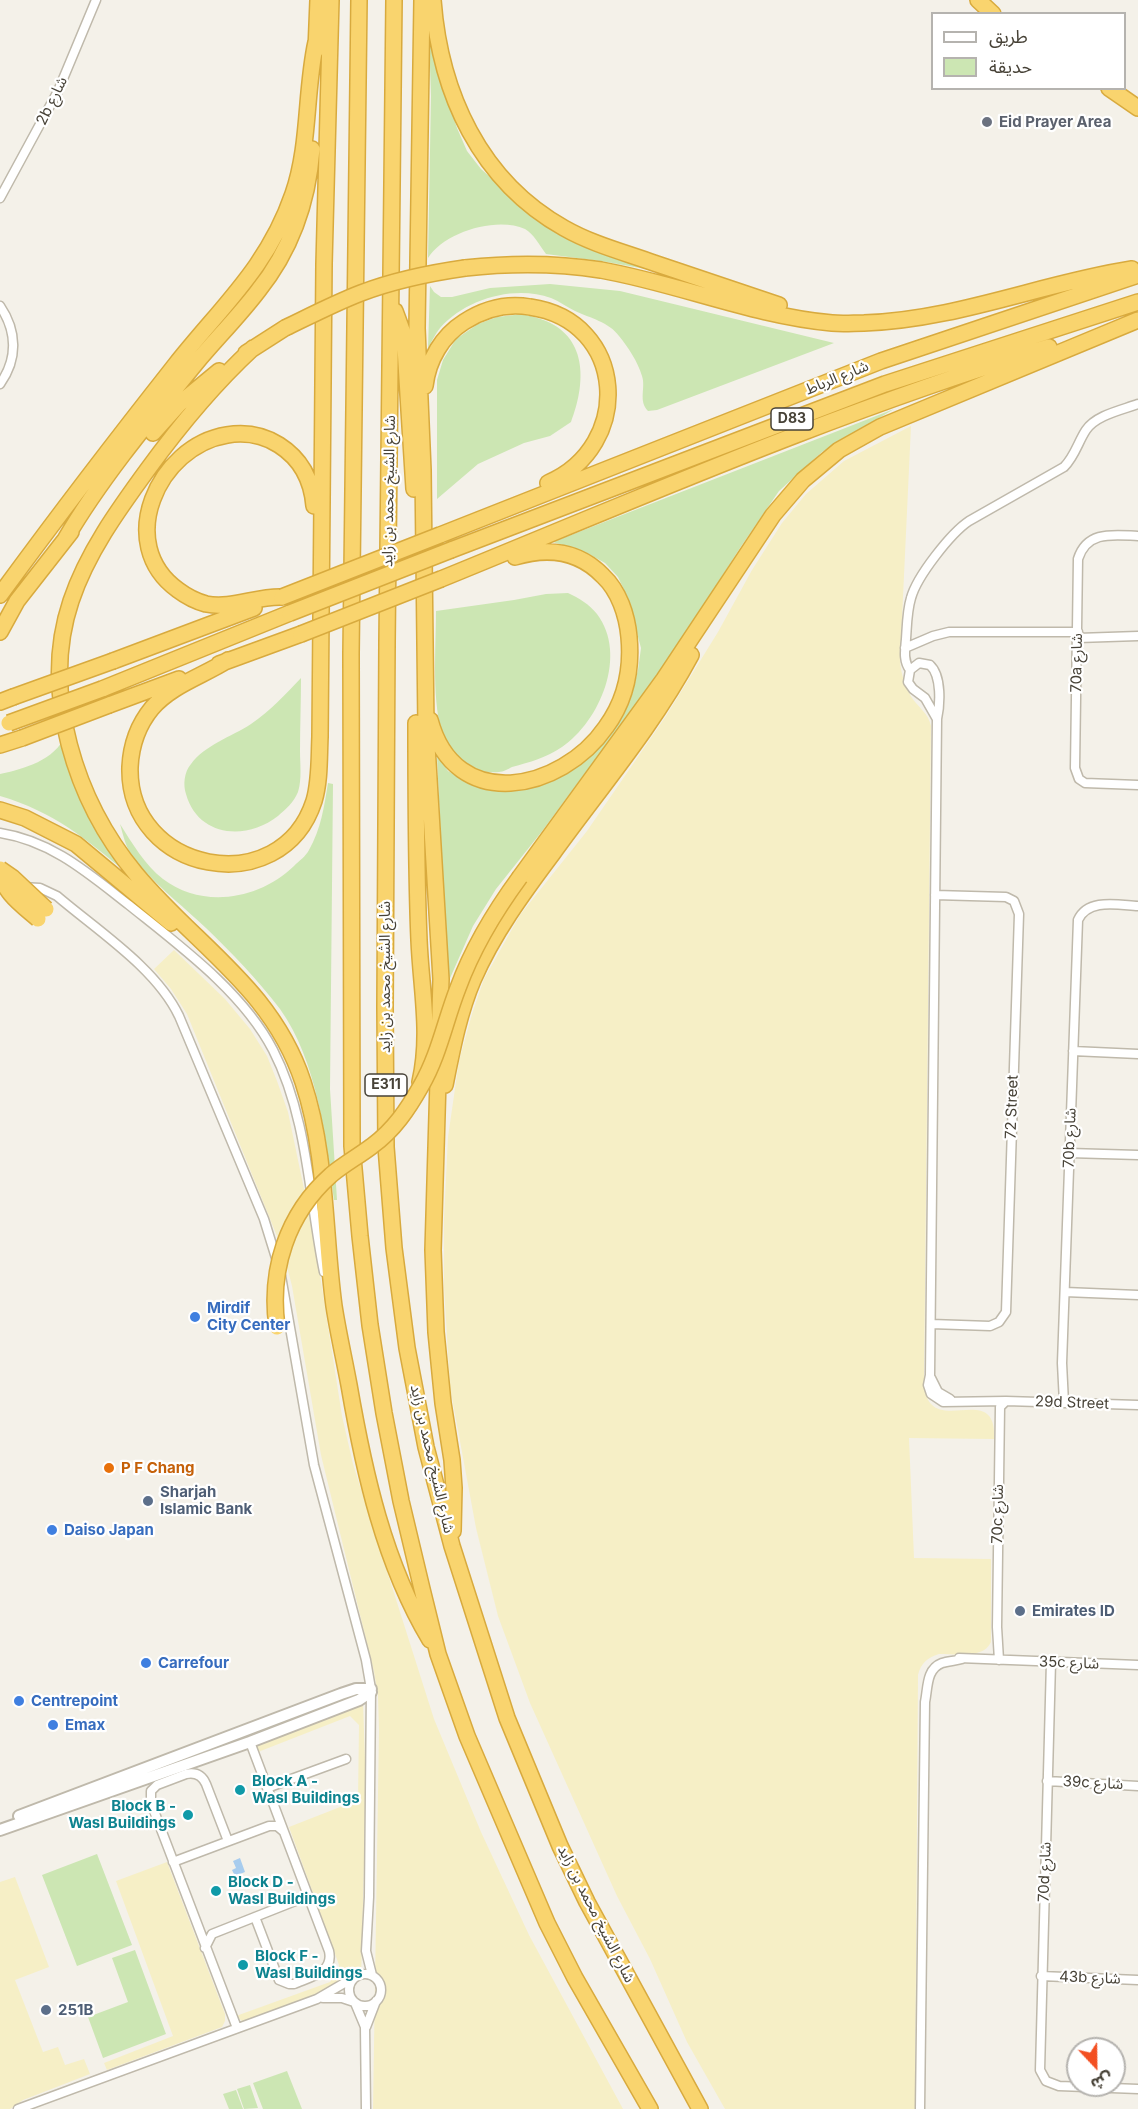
<!DOCTYPE html>
<meta charset="utf-8">
<style>
body{margin:0}
#map{position:relative;width:1138px;height:2109px;overflow:hidden;background:#f4f1e9;font-family:Inter,"Noto Sans Arabic",sans-serif}
canvas{display:block}
.legend{position:absolute;left:931px;top:12px;width:195px;height:78px;box-sizing:border-box;background:#fff;border:2px solid #b5b3af;margin:0;padding:8px 10px;list-style:none;font-size:18px;color:#474237}
.legend li{display:flex;align-items:center;gap:12px;height:30px}
.legend b{width:30px;border:2px solid #b5b3af}
.north{position:absolute;left:1066px;top:2037px;width:60px;height:60px;box-sizing:border-box;background:#fff;border:2px solid #b5b3af;border-radius:50%;rotate:158deg;font-size:16px;font-weight:700;line-height:24px;text-align:center;color:#474237}
.north::after{content:'';display:block;margin:auto;width:21px;height:27px;background:#f34f21;clip-path:polygon(50% 0,100% 100%,50% 72%,0 100%)}
</style>
<div id="map">
<canvas width="1138" height="2109"></canvas>
<ul class="legend">
<li><b style="height:8px;background:#fff"></b>طريق</li>
<li><b style="height:16px;background:#cce6b3"></b>حديقة</li>
</ul>
<div class="north">ش</div>
</div>
<script>
const c = document.querySelector('canvas').getContext('2d');
c.lineJoin = 'round';
function fill(path, color) { c.fillStyle = color; c.fill(path, 'evenodd'); }
function strokePath(path, color, width, dash) { c.strokeStyle = color; c.lineWidth = width; c.lineCap = dash ? 'butt' : 'round'; c.setLineDash(dash || []); c.stroke(path); }
function drawText(font, color, halo, rows, align = 'center') {
  c.font = font + ' Inter,"Noto Sans Arabic",sans-serif'; c.lineWidth = 4.5; c.setLineDash([]); c.textBaseline = 'middle'; c.strokeStyle = halo; c.fillStyle = color; for (const [text, x, y, turn = 0] of rows) {
    c.save(); c.translate(x, y); c.rotate((+turn || 0) * Math.PI / 180); c.textAlign = isNaN(turn) ? turn : align; if (halo) c.strokeText(text, 0, 0); c.fillText(text, 0, 0); c.restore();
  }
}
fill(new Path2D(`
 M429,37L438,71L457,128L467,151L481,169L548,228L576,241L668,273L607,262L546,254C540,246 534,234 525,229C497,216 444,232 428,258L431,96Z
 M550,284L620,291L834,343L657,410L648,411C638,401 646,388 642,376C638,362 628,347 619,336C609,322 590,318 575,311C567,307 559,301 551,298C514,285 466,299 440,328C435,334 432,341 428,348L430,286L434,292L441,297H452L490,288Z
 M523,314C531,316 539,318 546,321C589,339 585,386 571,422L550,436L524,443L478,464L437,499V380L443,360L456,339L478,324L497,317Z
 M894,409L822,452L779,491L740,548L667,662L543,830L496,889L473,926L447,985L437,755L448,771L465,781L491,789L563,774L581,763L597,749L623,712L632,694L638,670L641,648L627,596L618,577L605,563L587,553L553,542Z
 M568,593C579,598 589,604 597,614C628,655 600,721 562,747C546,758 530,762 512,767C508,769 503,772 499,772C476,775 452,759 444,738C431,706 436,647 436,611L514,600L546,594Z
 M301,678C301,702 300,727 300,751C300,764 302,779 298,792C294,802 286,809 278,816C246,841 198,837 186,794C183,785 184,772 191,764C205,745 231,737 251,724C270,711 285,695 301,678Z
 M65,736C73,790 93,831 128,874C85,838 54,812 0,796V774C24,769 55,760 65,736Z
 M328,783L333,784L330,1089L337,1200H334C326,1138 317,1061 280,1009C258,980 232,953 206,928C184,907 147,878 131,854C125,845 123,834 120,824C132,843 145,865 163,879C202,909 259,900 294,866C299,861 306,856 309,850C321,829 324,807 328,783Z
 M97,1854L132,1945L77,1966L42,1875Z
 M135,1950L166,2034L103,2058L88,2017L128,2002L112,1958Z
 M287,2071L302,2109H263L253,2083Z
 M250,2085L258,2108L244,2109L237,2089Z
 M236,2090L243,2109H229L223,2094Z`), '#cce6b3');
fill(new Path2D(`
 M911,426L900,661C901,674 905,687 912,698C919,708 928,713 931,726L924,1381C925,1388 925,1398 931,1404C949,1424 997,1388 994,1439L909,1438L914,1558L991,1559V1642C984,1659 956,1654 939,1654C927,1658 921,1663 918,1675L915,2109H725L687,2042L650,1959L617,1896L530,1703L498,1616L476,1528L450,1387L444,1286V1219L448,1137L459,1061L472,1014L484,979L520,915L587,831L666,716L718,632L752,570L782,523L806,494L844,461Z
 M174,950L225,999L250,1029L267,1056L277,1081L288,1112L314,1237L342,1416L353,1464L434,1719L481,1832L529,1935L623,2109H373L379,1730L378,1696L374,1672L321,1455L292,1286L283,1251L187,1014L171,989L154,969Z
 M363,1703L366,1787L361,1979L247,2022L242,2021L236,2016L330,1982L339,1971V1965L289,1827L358,1800L359,1725L350,1716L258,1752L253,1742Z
 M167,1862L225,2014V2021L222,2027L107,2070L104,2063L173,2036L116,1881Z
 M15,1877L49,1967L15,1980L43,2052L58,2047L65,2065L84,2059L90,2074L23,2100L10,2109H0V1882Z`), '#f6efc6');
fill(new Path2D(`
 M240,1858L245,1872L235,1876L232,1870L236,1868L233,1861Z`), '#a7ccee');
const minor = new Path2D(`
 M0,198L58,91L96,0
 M0,306C17,331 18,359 0,384
 M1138,536C1114,535 1087,530 1078,559L1075,768L1079,779L1085,783L1138,785
 M1078,638L1138,636
 M905,648L933,636L949,632H1078
 M919,663L930,665C942,676 940,705 937,719L925,698L913,689L908,682L910,670Z
 M910,670C903,661 905,650 906,639C907,625 907,611 911,598C917,576 951,533 969,521L1064,467C1075,456 1078,442 1086,430C1096,415 1122,410 1138,404
 M937,719L930,1375L928,1385L931,1394L943,1402L1006,1401
 M0,833C52,841 89,874 129,905C180,946 243,992 273,1050C308,1118 309,1199 324,1272
 M22,887L40,888L57,896C98,931 156,968 179,1016L264,1219L277,1261
 M1073,1051L1138,1054
 M1069,1153L1138,1155
 M281,1276L314,1465L366,1660L371,1689L369,1897L366,1951L372,1975
 M1065,1292L1138,1295
 M931,1324L990,1326L999,1322L1006,1312L1019,914L1014,901L1006,897L935,895
 M931,1378L938,1392L950,1399
 M1064,1403L1062,1363L1078,920C1088,898 1118,905 1138,906
 M959,1658L1138,1665
 M999,1660L997,1627L1000,1407L1006,1401L1138,1405
 M1051,1662L1040,2070L1046,2081L1059,2086L1138,2089
 M250,1742L329,1951C334,1973 310,1977 294,1984H289L279,1980L255,1917
 M1047,1781L1138,1786
 M267,1788L346,1759
 M228,1841L206,1784C202,1775 195,1772 186,1774L157,1785L151,1791V1803L237,2028
 M173,1862L269,1826H277L283,1831
 M205,1948L212,1934L308,1896
 M349 1990a16 16 0 1 1 32 0a16 16 0 1 1-32 0Z
 M1041,1976L1138,1980
 M323,1998H342L354,2002
 M355,2003L365,2027L366,2109
 M366,2027L376,2001
 M18,2109L317,1999L353,1978
 M920,2109L925,1702C928,1688 926,1669 942,1663C948,1661 955,1661 962,1659`);
const tertiary = new Path2D(`
 M19,1816L341,1694L356,1689H371
 M0,1830L250,1742L359,1700L371,1692`);
const motorway = new Path2D(`
 M359,0L351,654L352,1146L360,1236L370,1325L384,1413L401,1501L422,1589L438,1654L467,1736L547,1923L575,1978L650,2109
 M394,0L387,643L385,1007L386,1147L394,1248L407,1348L426,1447L452,1546L507,1718L560,1846L587,1902L700,2109
 M422,0L417,328L423,470L426,729L441,979L433,1250L436,1332L443,1403L452,1460L454,1488L453,1531
 M433,0C440,93 480,181 564,228C592,244 623,252 654,263C696,277 738,291 779,305
 M978,0L993,14
 M316,50L318,0
 M1109,88L1138,108
 M465,268C511,263 556,263 601,270C679,284 754,316 832,323C843,324 854,323 864,323C956,320 1042,283 1132,269
 M395,311L402,330L405,347L414,489
 M253,348C213,385 180,425 148,469C118,510 87,553 71,601C40,693 76,802 136,874C196,946 272,988 303,1082C327,1154 324,1232 334,1306C338,1332 344,1358 349,1385C364,1472 384,1563 430,1640
 M246,353L285,328
 M425,386C428,360 442,336 464,322C484,309 507,303 530,307C627,321 634,446 548,483
 M153,433L179,404L219,371
 M440,535L881,361L1138,275
 M66,538C101,478 152,417 196,363C216,339 239,316 258,291C291,250 308,200 312,149
 M451,550L885,384L1138,302
 M441,579C642,497 841,410 1049,347
 M0,595C57,517 116,440 176,364C221,307 268,267 293,194C310,145 305,92 316,42
 M282,597C256,596 232,609 206,604C195,601 186,596 178,590C114,544 158,446 227,435C245,432 263,435 279,445C301,459 312,481 314,506
 M0,632L17,601L71,532
 M228,660C203,676 172,685 152,708C138,725 131,746 130,767C127,873 281,903 314,801C320,781 319,758 320,737L324,264L331,0
 M113,661L254,608
 M219,664L301,634
 M102,689L290,613
 M0,702L13,697
 M109,705L179,679
 M430,720C455,814 561,792 606,727C625,701 632,669 629,637C627,615 619,591 603,576C579,551 548,547 515,557
 M416,723C416,796 416,868 419,940C421,989 431,1034 420,1082
 M0,745L22,738
 M0,810L25,818L76,844L171,923
 M520,877L664,679L773,515L803,480L839,450L880,427L1138,320
 M445,1085C452,1050 459,1013 473,980C493,934 523,893 553,853C600,788 653,726 691,655`);
strokePath(minor, '#bfb9ab', 11);
strokePath(tertiary, '#bfb9ab', 14);
strokePath(motorway, '#d8aa3e', 18);
strokePath(minor, '#fff', 8);
strokePath(tertiary, '#fff', 10);
strokePath(motorway, '#f9d46e', 15);
const motorwayBridge = new Path2D(`
 M285,328C310,316 335,303 361,293C395,280 430,273 465,268
 M282,597L440,535
 M290,613L451,550
 M301,634L441,579
 M13,697L113,661
 M9,723L102,689
 M22,738L109,705
 M0,869C2,892 22,905 38,919
 M0,869L13,878L46,909
 M277,1327C269,1270 287,1214 331,1175C344,1164 359,1156 372,1146C394,1130 408,1109 421,1086C439,1055 445,1021 458,988C473,947 495,911 520,877`);
strokePath(motorwayBridge, '#d8aa3e', 18, []);
strokePath(motorwayBridge, '#f9d46e', 15);
for (const [x, y, r, color] of [
 [987,122,6,"#6b7280"],
 [195,1317,6,"#3f7fe0"],
 [109,1468,6,"#e8710a"],
 [148,1501,6,"#5c6f8a"],
 [52,1530,6,"#3f7fe0"],
 [1020,1611,6,"#5c6f8a"],
 [146,1663,6,"#3f7fe0"],
 [19,1701,6,"#3f7fe0"],
 [53,1725,6,"#3f7fe0"],
 [240,1790,6,"#0f9aa8"],
 [188,1815,6,"#0f9aa8"],
 [216,1891,6,"#0f9aa8"],
 [243,1965,6,"#0f9aa8"],
 [46,2010,6,"#5c6f8a"]
]) { const dot = new Path2D(); dot.arc(x, y, r, 0, 2 * Math.PI); c.fillStyle = color; c.fill(dot); strokePath(dot, '#fff', 2); }
for (const [x, y, w] of [
 [792,419,42],
 [386,1085,42]
]) { const box = new Path2D(); box.roundRect(x - w / 2, y - 11, w, 22, 4.5); c.fillStyle = '#fff'; c.fill(box); strokePath(box, '#474237', 1.5); }
drawText('bold 14px', '#474237', null, [
 ["D83",792,419],
 ["E311",386,1085]
]);
drawText('15px', '#474237', '#fff', [
 ["2b شارع",52,101,-64],
 ["شارع الرباط",837,378,-22],
 ["شارع الشيخ محمد بن زايد",389,491,-89],
 ["70a شارع",1077,663,-89],
 ["شارع الشيخ محمد بن زايد",385,977,-90],
 ["72 Street",1012,1107,-88],
 ["70b شارع",1070,1138,-88],
 ["29d Street",1072,1403,2],
 ["شارع الشيخ محمد بن زايد",432,1459,77],
 ["70c شارع",998,1514,-89],
 ["35c شارع",1069,1663,2],
 ["39c شارع",1093,1783,3],
 ["70d شارع",1045,1872,-88],
 ["شارع الشيخ محمد بن زايد",596,1914,63],
 ["43b شارع",1090,1978,2]
]);
drawText('bold 15px', '#5b616d', '#fff', [
 ["Eid Prayer Area",999,122]
], 'left');
drawText('bold 15px', '#366cbe', '#fff', [
 ["Mirdif",207,1308],
 ["City Center",207,1325],
 ["Daiso Japan",64,1530],
 ["Carrefour",158,1663],
 ["Centrepoint",31,1701],
 ["Emax",65,1725]
], 'left');
drawText('bold 15px', '#c56008', '#fff', [
 ["P F Chang",121,1468]
], 'left');
drawText('bold 15px', '#4e5e75', '#fff', [
 ["Sharjah",160,1492],
 ["Islamic Bank",160,1509],
 ["Emirates ID",1032,1611],
 ["251B",58,2010]
], 'left');
drawText('bold 15px', '#0d838f', '#fff', [
 ["Block A -",252,1781],
 ["Wasl Buildings",252,1798],
 ["Block B -",176,1806,"right"],
 ["Wasl Buildings",176,1823,"right"],
 ["Block D -",228,1882],
 ["Wasl Buildings",228,1899],
 ["Block F -",255,1956],
 ["Wasl Buildings",255,1973]
], 'left');
</script>
